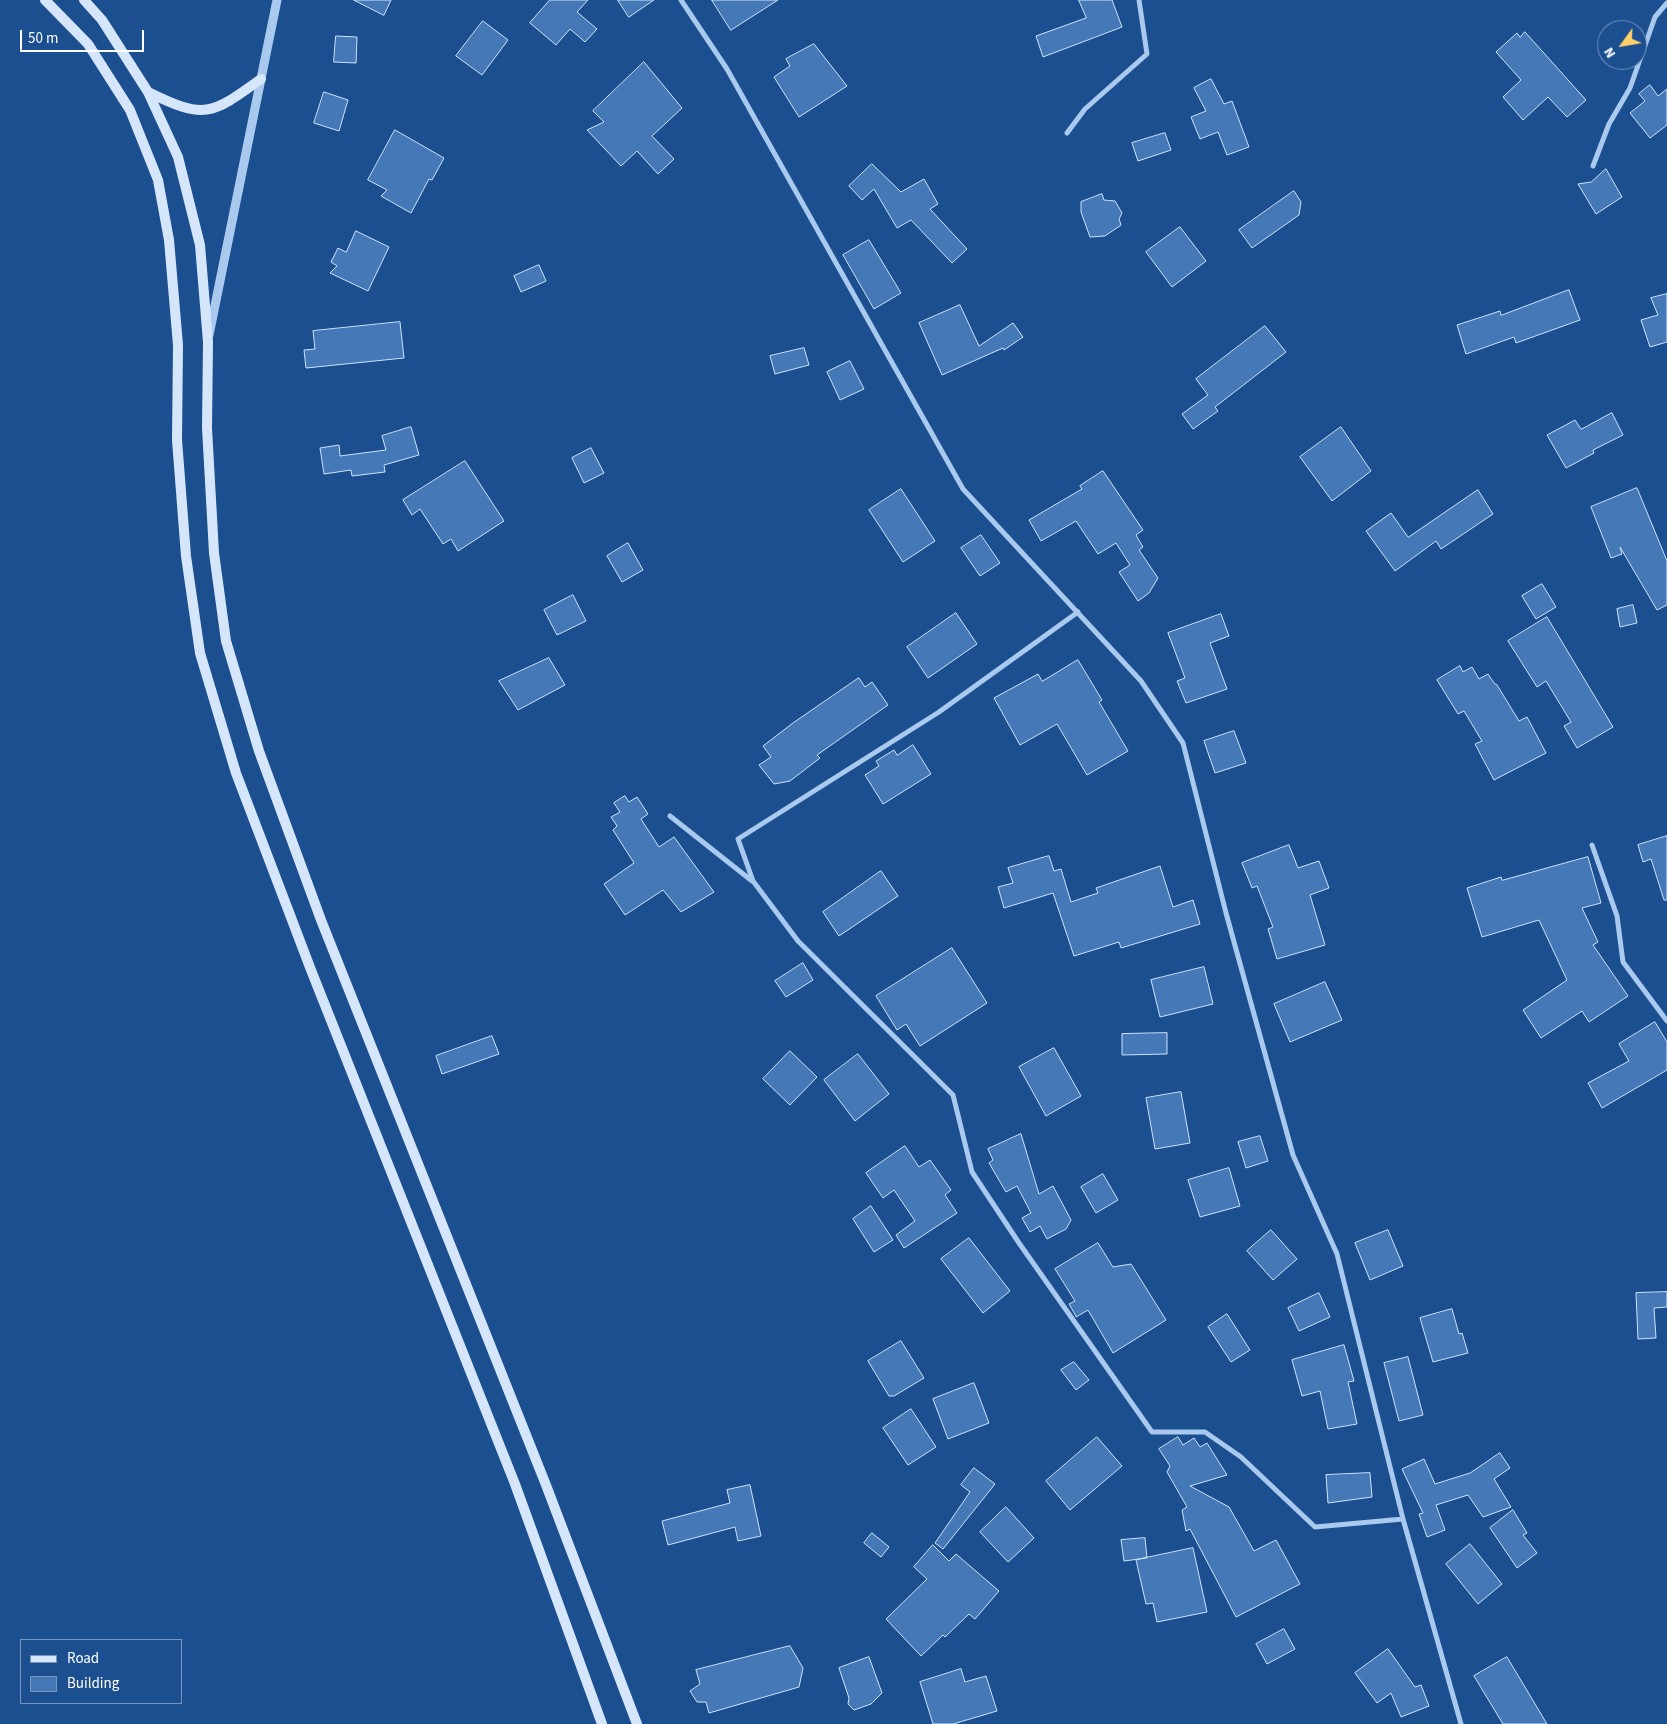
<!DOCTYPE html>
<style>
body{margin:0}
#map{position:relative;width:1667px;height:1724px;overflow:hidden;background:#1b4f8f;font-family:"Source Sans 3",sans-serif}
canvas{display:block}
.legend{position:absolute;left:20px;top:1639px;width:162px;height:65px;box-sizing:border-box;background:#1b4f8f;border:1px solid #7695bc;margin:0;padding:6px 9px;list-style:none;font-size:15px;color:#fff}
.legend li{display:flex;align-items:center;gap:10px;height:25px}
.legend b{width:25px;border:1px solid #7695bc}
.north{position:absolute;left:1597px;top:20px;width:50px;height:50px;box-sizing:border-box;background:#1b4f8f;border:1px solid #7695bc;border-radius:50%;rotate:238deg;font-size:14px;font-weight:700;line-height:20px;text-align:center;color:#fff}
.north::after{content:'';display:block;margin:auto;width:18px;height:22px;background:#ffd166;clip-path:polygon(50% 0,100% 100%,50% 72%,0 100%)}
.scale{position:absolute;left:20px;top:30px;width:124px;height:22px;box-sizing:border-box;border:2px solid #fff;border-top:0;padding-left:6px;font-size:15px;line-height:18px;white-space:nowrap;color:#fff;-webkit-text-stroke:4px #1b4f8f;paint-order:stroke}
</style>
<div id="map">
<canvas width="1667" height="1724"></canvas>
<ul class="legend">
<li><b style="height:6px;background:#d6e6fa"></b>Road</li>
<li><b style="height:14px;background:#4478b7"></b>Building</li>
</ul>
<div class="north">N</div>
<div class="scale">50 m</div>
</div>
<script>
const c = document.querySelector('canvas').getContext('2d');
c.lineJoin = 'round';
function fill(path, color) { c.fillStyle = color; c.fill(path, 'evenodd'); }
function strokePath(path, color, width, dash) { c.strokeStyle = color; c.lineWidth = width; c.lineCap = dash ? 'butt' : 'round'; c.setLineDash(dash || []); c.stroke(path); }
const building = new Path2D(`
 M354,0H391L384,15Z
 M550,0H588L577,12L597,29L585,42L570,29L556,45L530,23Z
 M618,0H654L629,17Z
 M712,0H778L731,30Z
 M1079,0H1112L1122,27L1043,57L1036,36L1086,18Z
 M483,21L508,40L482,75L456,56Z
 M1525,32L1586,100L1567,117L1548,97L1523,120L1503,97L1521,80L1496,52L1517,33L1520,37Z
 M336,36L357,37L356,63L334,62Z
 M814,44L847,86L799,117L774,77L790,66L786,59Z
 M644,62L682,108L652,136L674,159L658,174L637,151L621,166L587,130L604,122L593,111Z
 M1211,79L1224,104L1232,101L1249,147L1227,155L1218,132L1200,139L1191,117L1206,111L1194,88Z
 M1650,85L1658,96L1667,89V125L1650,138L1630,113L1645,101L1639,94Z
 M324,92L348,100L339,131L314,123Z
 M395,130L444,158L432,180L429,179L411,213L381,196L387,190L368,180Z
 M1165,133L1171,150L1138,161L1132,143Z
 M872,164L901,192L924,179L938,204L930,209L967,249L952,263L911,220L897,228L874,189L862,200L849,186Z
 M1606,169L1622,197L1596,214L1578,184L1591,182Z
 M1294,191L1301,202L1299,215L1252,248L1239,230Z
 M1102,194L1104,200L1115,201L1122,213L1119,219L1121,225L1105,236L1090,237L1081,212V202Z
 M1180,227L1206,261L1172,287L1146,252Z
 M356,231L389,247L368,291L330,273L337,266L331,262L338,248L346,252Z
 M869,240L901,293L874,309L843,255Z
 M539,265L546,281L521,292L514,276Z
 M1569,290L1580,320L1516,343L1514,337L1466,354L1457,325L1500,311L1501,315Z
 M1667,294V342L1650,347L1641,320L1658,315L1651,298Z
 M960,305L979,346L1013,323L1023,337L1004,350L1003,348L942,375L919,323Z
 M400,322L404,358L306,368L304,350L315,349L313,331Z
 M1265,326L1286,352L1215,407L1218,411L1193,429L1182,414L1208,395L1196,379Z
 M804,348L809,365L775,374L770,356Z
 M850,361L864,389L840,400L827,372Z
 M1612,413L1623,435L1593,450L1594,453L1566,468L1547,435L1575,420L1581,429Z
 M411,427L419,455L384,465L385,472L352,476L351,470L324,474L320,448L339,445L340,456L386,450L382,436Z
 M1341,427L1371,471L1332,501L1300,457Z
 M591,448L604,473L584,483L572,458Z
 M465,461L504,521L458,551L451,539L443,544L420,509L412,515L403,500Z
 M1103,471L1143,530L1136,535L1143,547L1139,550L1158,578L1149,593L1138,601L1119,572L1130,565L1116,543L1098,554L1076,521L1041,541L1029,520L1082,489L1080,486Z
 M1637,488L1667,561V605L1657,610L1620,547L1622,554L1611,558L1591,507Z
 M901,489L935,541L903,562L869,510Z
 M1478,490L1493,514L1441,549L1436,541L1395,571L1366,531L1391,513L1408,537Z
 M981,535L1000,563L980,576L961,548Z
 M628,543L643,570L622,582L607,556Z
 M1542,584L1556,607L1536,619L1522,596Z
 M573,595L586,621L557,635L544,610Z
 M1633,605L1637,623L1620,627L1617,609Z
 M956,613L977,644L928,678L907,647Z
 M1221,614L1229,636L1210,643L1227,689L1186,703L1177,681L1185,678L1168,633Z
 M1547,617L1613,727L1577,748L1564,726L1571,722L1546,681L1537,687L1508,641Z
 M549,658L565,685L518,710L499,681Z
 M1078,660L1102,700L1099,702L1128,751L1087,775L1057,724L1020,745L994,698L1038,674L1042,681Z
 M1460,666L1463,672L1472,667L1479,679L1488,674L1494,683L1497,685L1519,721L1527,717L1546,753L1494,780L1475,744L1482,741L1464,711L1458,714L1437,680Z
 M859,678L865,687L872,682L888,705L817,755L820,758L790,781L774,784L759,765L771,757L763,746L793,723Z
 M1234,731L1246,763L1215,773L1204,741Z
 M913,745L931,774L883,804L865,775L879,766L876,761L894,750L897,755Z
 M625,796L629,802L637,797L648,814L641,819L659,847L674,837L714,892L681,912L663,890L625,915L604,884L634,863L613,830L617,826L611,817L620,812L614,803Z
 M1667,836V900H1664L1651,859L1643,862L1638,845Z
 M1289,845L1298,868L1319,861L1329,888L1310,895L1325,945L1277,959L1268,929L1273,927L1257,886L1252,888L1242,863Z
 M1049,856L1054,871L1061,869L1071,902L1098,893L1096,888L1160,866L1173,907L1193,900L1200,924L1121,948L1119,942L1074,956L1053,893L1004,908L998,887L1013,883L1008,868Z
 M1588,857L1601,903L1582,908L1598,942L1593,945L1628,996L1589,1022L1582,1011L1541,1038L1523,1010L1567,980L1539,920L1482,937L1467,888L1501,877L1502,880Z
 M881,871L898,896L839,936L823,912Z
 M952,948L987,1003L920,1046L906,1024L897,1030L876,996Z
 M803,963L813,980L786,997L775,981Z
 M1204,967L1213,1004L1160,1017L1151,980Z
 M1325,982L1342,1020L1290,1042L1274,1004Z
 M1655,1022L1667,1042V1070L1602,1108L1588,1083L1629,1061L1619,1044Z
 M1167,1033V1054L1122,1055V1034Z
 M492,1036L499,1054L442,1074L436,1056Z
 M1054,1048L1081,1096L1046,1116L1019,1067Z
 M790,1051L817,1077L790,1105L763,1079Z
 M858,1054L889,1094L855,1121L824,1080Z
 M1181,1092L1190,1143L1155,1149L1146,1098Z
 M1021,1134L1039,1194L1053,1186L1071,1220L1066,1229L1047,1239L1040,1226L1030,1232L1022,1218L1031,1213L1017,1186L1006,1192L989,1163L993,1160L988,1149Z
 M1260,1136L1268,1161L1246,1168L1238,1142Z
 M905,1146L919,1167L930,1160L951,1190L945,1195L957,1213L904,1248L896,1235L915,1221L894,1190L883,1198L866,1173Z
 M1229,1168L1240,1206L1200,1217L1188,1180Z
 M1103,1174L1118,1200L1096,1213L1081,1187Z
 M871,1206L893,1240L874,1252L853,1219Z
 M1271,1230L1297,1259L1273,1280L1247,1251Z
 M1388,1230L1403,1266L1370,1280L1355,1243Z
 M969,1238L1010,1291L983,1313L941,1259Z
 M1098,1243L1113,1267L1131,1264L1166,1320L1113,1353L1088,1310L1076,1317V1316L1069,1304L1075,1301L1055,1269Z
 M1667,1292V1307L1654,1308L1656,1338L1638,1339L1636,1293Z
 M1319,1293L1330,1317L1299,1331L1288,1308Z
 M1452,1309L1459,1334L1462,1333L1468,1353L1433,1362L1420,1318Z
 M1227,1314L1250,1350L1231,1362L1208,1327Z
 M901,1341L924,1378L894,1396H889L868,1361Z
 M1344,1345L1354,1381L1348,1382L1357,1424L1328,1429L1320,1391L1302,1396L1292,1360Z
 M1408,1357L1423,1415L1399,1421L1384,1363Z
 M1074,1362L1089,1380L1076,1390L1061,1370Z
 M974,1383L989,1423L948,1439L933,1399Z
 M911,1409L936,1447L908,1465L883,1428Z
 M1097,1437L1122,1466L1070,1510L1046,1481Z
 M1178,1437L1183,1445L1194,1438L1200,1447L1207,1443L1227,1475L1190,1486L1229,1507L1254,1551L1276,1540L1300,1584L1236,1617L1190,1529L1186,1531L1182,1510L1187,1507L1167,1472L1170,1466L1159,1449Z
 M1500,1453L1510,1468L1494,1479L1511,1507L1483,1517L1468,1495L1436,1505L1445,1530L1427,1537L1419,1514L1423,1513L1402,1469L1424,1459L1435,1484L1470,1473Z
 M974,1468L995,1484L943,1549L935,1543L970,1492L961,1485Z
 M1370,1473L1372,1497L1328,1503L1326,1475Z
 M750,1485L761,1536L738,1541L735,1527L668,1545L662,1521L730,1503L727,1490Z
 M1006,1507L1034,1538L1008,1562L980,1532Z
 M1513,1510L1527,1533L1523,1535L1537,1553L1517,1568L1490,1528Z
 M872,1533L889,1547L881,1557L864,1543Z
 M1145,1538L1147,1558L1124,1561L1121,1540Z
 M1470,1544L1502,1584L1478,1604L1446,1564Z
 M933,1545L949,1561L956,1554L999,1591L975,1619L969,1614L945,1637L943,1635L921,1656L886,1619L927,1579L914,1567Z
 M1193,1548L1207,1612L1157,1622L1153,1603L1146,1604L1136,1560Z
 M1284,1629L1295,1649L1267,1664L1256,1644Z
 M790,1646L803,1668L799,1687L709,1713L706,1702H697L690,1691L700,1684L696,1670Z
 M1388,1649L1415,1687L1421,1685L1429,1706L1401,1717L1391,1693L1377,1703L1355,1673Z
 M869,1657L882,1693L871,1704L854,1710L848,1704L849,1698L839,1668Z
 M1507,1657L1547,1724H1503L1474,1676Z
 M961,1669L965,1682L986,1676L997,1711L953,1724H933L920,1682Z`);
fill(building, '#4478b7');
strokePath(building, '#cfe3fa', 1);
strokePath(new Path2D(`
 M681,0L727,69L963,489L1141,681L1183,743L1226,913L1293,1155L1337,1254L1403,1519L1461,1724
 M1067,133L1085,109L1147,54L1139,0
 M1593,166L1609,124L1630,88L1655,17L1667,3
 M1078,612L939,712L738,839L753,881L798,941L953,1095L972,1172L1019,1243L1152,1432H1205L1241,1457L1315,1527L1403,1519
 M670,816L752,881
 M1592,845L1617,916L1623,962L1667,1021`), '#a9c9ee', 5);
strokePath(new Path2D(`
 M209,335L277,0`), '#a9c9ee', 9);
strokePath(new Path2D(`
 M45,0L88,44L130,110L158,180L169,240L178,345L177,440L186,556L200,653L236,773L311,970L515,1484L602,1724
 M84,0L102,20L148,92L178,157L200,245L208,342L207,428L214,553L226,641L259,751L321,920L546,1485L637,1724
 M148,92C205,120 211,115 261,79`), '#d6e6fa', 10);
</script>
